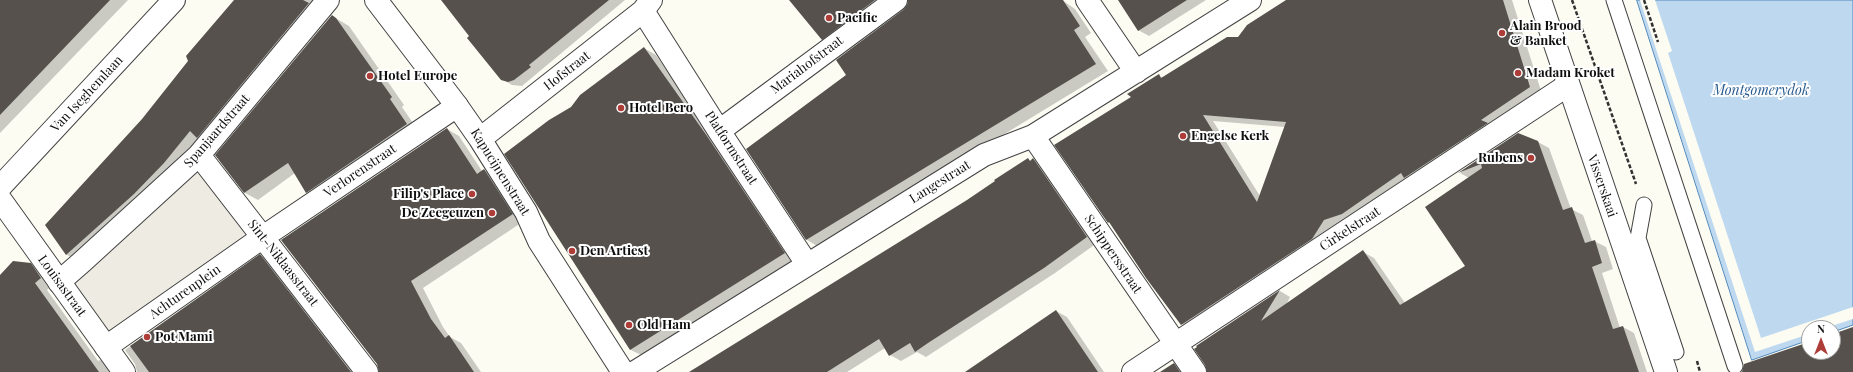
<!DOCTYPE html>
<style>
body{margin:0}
#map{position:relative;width:1853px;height:372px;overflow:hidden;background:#fdfcf3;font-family:"Playfair Display",serif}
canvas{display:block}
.north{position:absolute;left:1801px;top:320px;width:40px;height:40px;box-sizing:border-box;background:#fff;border:1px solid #9f9f9f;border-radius:50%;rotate:0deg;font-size:11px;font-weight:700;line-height:16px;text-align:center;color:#0f0f0f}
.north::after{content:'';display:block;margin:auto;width:14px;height:18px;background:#ae3c39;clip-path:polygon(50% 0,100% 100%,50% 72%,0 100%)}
</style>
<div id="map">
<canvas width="1853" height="372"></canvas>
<div class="north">N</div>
</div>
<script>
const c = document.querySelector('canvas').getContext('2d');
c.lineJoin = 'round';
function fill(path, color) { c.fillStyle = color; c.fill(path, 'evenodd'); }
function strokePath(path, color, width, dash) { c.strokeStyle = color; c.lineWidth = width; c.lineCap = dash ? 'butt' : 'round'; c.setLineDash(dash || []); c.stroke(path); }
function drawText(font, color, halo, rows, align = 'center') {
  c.font = font + ' "Playfair Display",serif'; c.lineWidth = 4; c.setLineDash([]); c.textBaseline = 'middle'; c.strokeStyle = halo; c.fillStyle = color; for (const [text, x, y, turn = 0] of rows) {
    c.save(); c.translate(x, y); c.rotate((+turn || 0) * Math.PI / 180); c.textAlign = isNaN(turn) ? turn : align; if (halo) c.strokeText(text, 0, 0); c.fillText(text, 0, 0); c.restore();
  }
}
fill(new Path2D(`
 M199,155L263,237L106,347L59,282Z`), '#eeece2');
const water = new Path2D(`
 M1637,0H1853V325L1833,332V328H1809V340L1752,360Z`);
fill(water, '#bed9ef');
strokePath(water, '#4e88bc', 1);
fill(new Path2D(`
 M1640,0H1655L1672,51L1668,53L1761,338L1853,307V319L1825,328H1809V334L1755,352Z`), '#fdfcf3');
fill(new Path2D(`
 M0,0H128L0,133Z
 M235,0H325L175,169L78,261L67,255L46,225L143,120Z
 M442,0H625L522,86L512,85L502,79Z
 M790,0H896L834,46L822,39Z
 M909,0H1062L1075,9L1091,33L1085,37L1108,71L819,247L807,240L747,149L848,75L904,11L909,5Z
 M1119,0H1206L1149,36L1138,30Z
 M1288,0H1512L1542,94L1194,331L1182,324L1147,277L1112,224L1108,222L1133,97L1159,76L1163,78L1238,38ZM1213,121L1285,127L1260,196Z
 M332,16L349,26L404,105L402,107L419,132L319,200L306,192L295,173L258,200L245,193L216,155Z
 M644,48L656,55L719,143L796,260L643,356L631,350L505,154L572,107Z
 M447,129L459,136L482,171L484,170L496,177L524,221L423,288L443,327L450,337L461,343L481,372H380Z
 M1518,134L1538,142L1549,148L1571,209L1583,215L1592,241H1594L1606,247L1613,269L1602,273L1620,328L1623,327L1634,333L1647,372H1208L1197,346L1280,291L1290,297L1286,305L1363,252L1374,258L1405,303L1467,266L1469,178L1460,173Z
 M1033,159L1044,166L1097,243L1055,273L926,357L917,352L901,361L890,355L885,348L847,372H691L927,227L1028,160L1031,161Z
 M260,255L272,263L357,372H137L135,364L125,350Z
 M30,264L43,271L53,285L47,290L98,361L100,360L112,368L115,372H0V276Z
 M1056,311L1067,317L1104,372H967Z
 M1174,364L1185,370L1186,372H1161Z`), '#0003');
fill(new Path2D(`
 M0,0H110L0,115Z
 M234,0H303L309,3L197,138L190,131L164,163L134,194L66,255L45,225L142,119L188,61L186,56Z
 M441,0H609L529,65L531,67L514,80L508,82L501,80L467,38L469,36Z
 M789,0H875L822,40Z
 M908,0H1063L1080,26L1074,30L1096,64L806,240L746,149L846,75L836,60L903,10L907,5Z
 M1118,0H1187L1138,31Z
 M1286,0H1503L1530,87L1481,120L1488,123L1404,178L1401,173L1342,214L1324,220L1312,239L1181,325L1146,278L1109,222L1108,223L1054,145L1131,97L1127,94L1159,74L1161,78L1227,37H1238L1247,25ZM1203,115L1286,122L1257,202Z
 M332,15L336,18L392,97L390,99L407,124L306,193L288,163L244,193L215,155Z
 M644,47L707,136L785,253L630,350L504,154L549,120L571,107L580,95Z
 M447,128L477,174L484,169L513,214L411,281L431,319L445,338L449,335L474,372H379L377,364L281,240Z
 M1518,133L1538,141L1563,210L1572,207L1585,243L1595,240L1602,263L1592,267L1613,329L1623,326L1639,372H1207L1205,365L1194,349L1197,347L1196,346L1280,290L1261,321L1363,250L1400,305L1465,266L1425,207L1482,168L1481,164L1458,173Z
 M1028,158L1030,161L1033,158L1087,237L1044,268L928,343L915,352L910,343L889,356L879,339L827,372H689L967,200L995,181L994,180Z
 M260,254L351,372H149L130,346Z
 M13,261L31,263L41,278L35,283L99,372H0V275Z
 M1056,310L1098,372H965Z
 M1853,327V372H1742L1744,364L1809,342V352H1833V334Z
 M1174,363L1180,372H1160Z`), '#56514d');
const service = new Path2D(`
 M1614,0L1735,366
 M1644,205L1638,238L1676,352`);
const pedestrian = new Path2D(`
 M199,155L367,372
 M59,282L83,261L199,155L328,0
 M106,347L263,237L457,106`);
const minor = new Path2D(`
 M376,0L457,106L480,139L526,212L539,241L623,372
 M1087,0L1136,72
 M643,11L719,131L807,264
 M719,131L896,0
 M1033,136L1195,372
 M480,139L643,11L651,0
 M0,199L124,372
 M635,372L984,155L1033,136L1250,0
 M1133,372L1568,85`);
const tertiary = new Path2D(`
 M1540,0L1666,372
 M0,187L174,0`);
strokePath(service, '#424242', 17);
strokePath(pedestrian, '#424242', 24);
strokePath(minor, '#424242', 24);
strokePath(tertiary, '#424242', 24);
strokePath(new Path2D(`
 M1572,0L1636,184
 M1644,0L1658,42
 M1697,361L1700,372`), '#313131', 2.5, [4, 2]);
strokePath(service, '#fff', 15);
strokePath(pedestrian, '#fff', 22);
strokePath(minor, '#fff', 22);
strokePath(tertiary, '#fff', 22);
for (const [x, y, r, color] of [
 [829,18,4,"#ae3c39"],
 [1502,33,4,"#ae3c39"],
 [1518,73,4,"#ae3c39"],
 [370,76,4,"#ae3c39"],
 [621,108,4,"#ae3c39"],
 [1183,136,4,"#ae3c39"],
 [1531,158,4,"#ae3c39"],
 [472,194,4,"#ae3c39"],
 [492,213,4,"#ae3c39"],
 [572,251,4,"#ae3c39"],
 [629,325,4,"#ae3c39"],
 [147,337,4,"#ae3c39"]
]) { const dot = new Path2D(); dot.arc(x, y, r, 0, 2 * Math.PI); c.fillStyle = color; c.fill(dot); strokePath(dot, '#fff', 1.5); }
drawText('bold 13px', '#0f0f0f', '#fff', [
 ["Pacific",837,18],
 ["Alain Brood",1510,26],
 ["& Banket",1510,41],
 ["Madam Kroket",1526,73],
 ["Hotel Europe",378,76],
 ["Hotel Bero",629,108],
 ["Engelse Kerk",1191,136],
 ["Rubens",1523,158,"right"],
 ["Filip's Place",464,194,"right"],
 ["De Zeegeuzen",484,213,"right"],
 ["Den Artiest",580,251],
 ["Old Ham",637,325],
 ["Pot Mami",155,337]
], 'left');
drawText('13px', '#0f0f0f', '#fff', [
 ["Mariahofstraat",807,65,-37],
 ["Hofstraat",567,71,-38],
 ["Van Iseghemlaan",87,94,-47],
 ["Spanjaardstraat",217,131,-49],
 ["Platformstraat",731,148,57],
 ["Verlorenstraat",360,171,-34],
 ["Kapucijnenstraat",500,172,58],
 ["Langestraat",940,182,-32],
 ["Visserskaai",1602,186,71],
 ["Cirkelstraat",1350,229,-33],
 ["Schippersstraat",1113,254,56],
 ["Sint-Niklaasstraat",283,263,52],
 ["Louisastraat",62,286,54],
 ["Achturenplein",185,292,-35]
]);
drawText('italic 14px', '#285b91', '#fff', [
 ["Montgomerydok",1761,91]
]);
</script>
